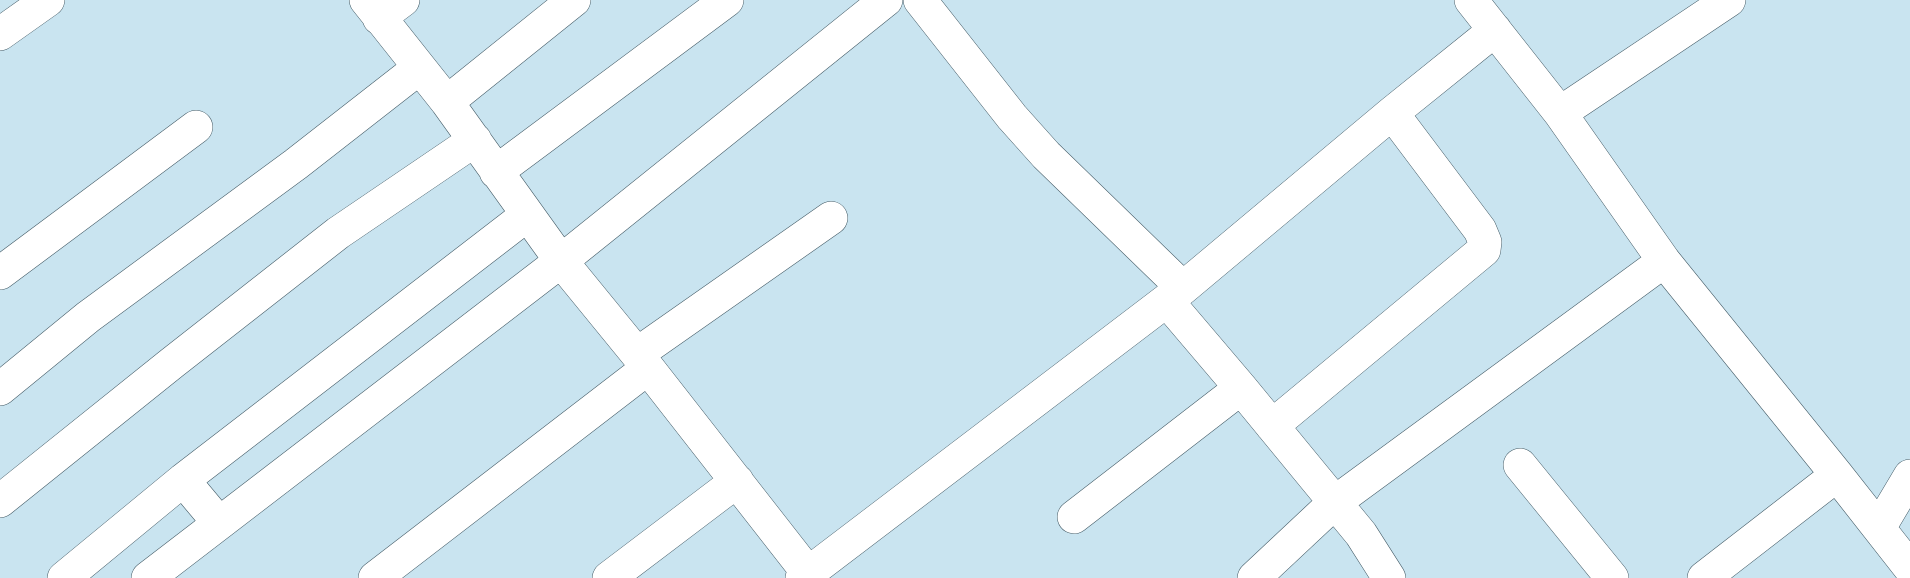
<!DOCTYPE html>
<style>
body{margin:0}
canvas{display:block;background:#c9e4f0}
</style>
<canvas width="1910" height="578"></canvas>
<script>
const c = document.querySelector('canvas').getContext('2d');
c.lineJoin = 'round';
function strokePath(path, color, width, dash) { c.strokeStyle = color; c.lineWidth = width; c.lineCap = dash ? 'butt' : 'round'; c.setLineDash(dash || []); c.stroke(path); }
const minor = new Path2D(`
 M366,0L447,102L561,261L637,354L812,578
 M920,0L1012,117L1046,155L1183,288
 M1471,0L1560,113L1664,261L1837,475L1910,568
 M379,18L403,0
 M0,34L48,0
 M447,102L574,0
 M1560,113L1729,0
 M496,172L727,0
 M0,273L196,127
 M1167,301L1241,388L1361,534L1389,578
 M637,354L831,218
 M0,389L88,317L296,164L419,68
 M1272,426L1484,250L1485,242L1480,230L1392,113
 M1520,465L1612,578
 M183,480L219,523
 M0,501L172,363L338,233L475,140
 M1074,517L1241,388
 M1879,528L1910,476
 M64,578L183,480L527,215
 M148,578L561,261L886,0
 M375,578L648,368
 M609,578L737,481
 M802,578L1183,288L1392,113L1495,30
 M1254,578L1334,503L1664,261
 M1704,578L1837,475`);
strokePath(minor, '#475e69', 34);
strokePath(minor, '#fff', 33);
</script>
